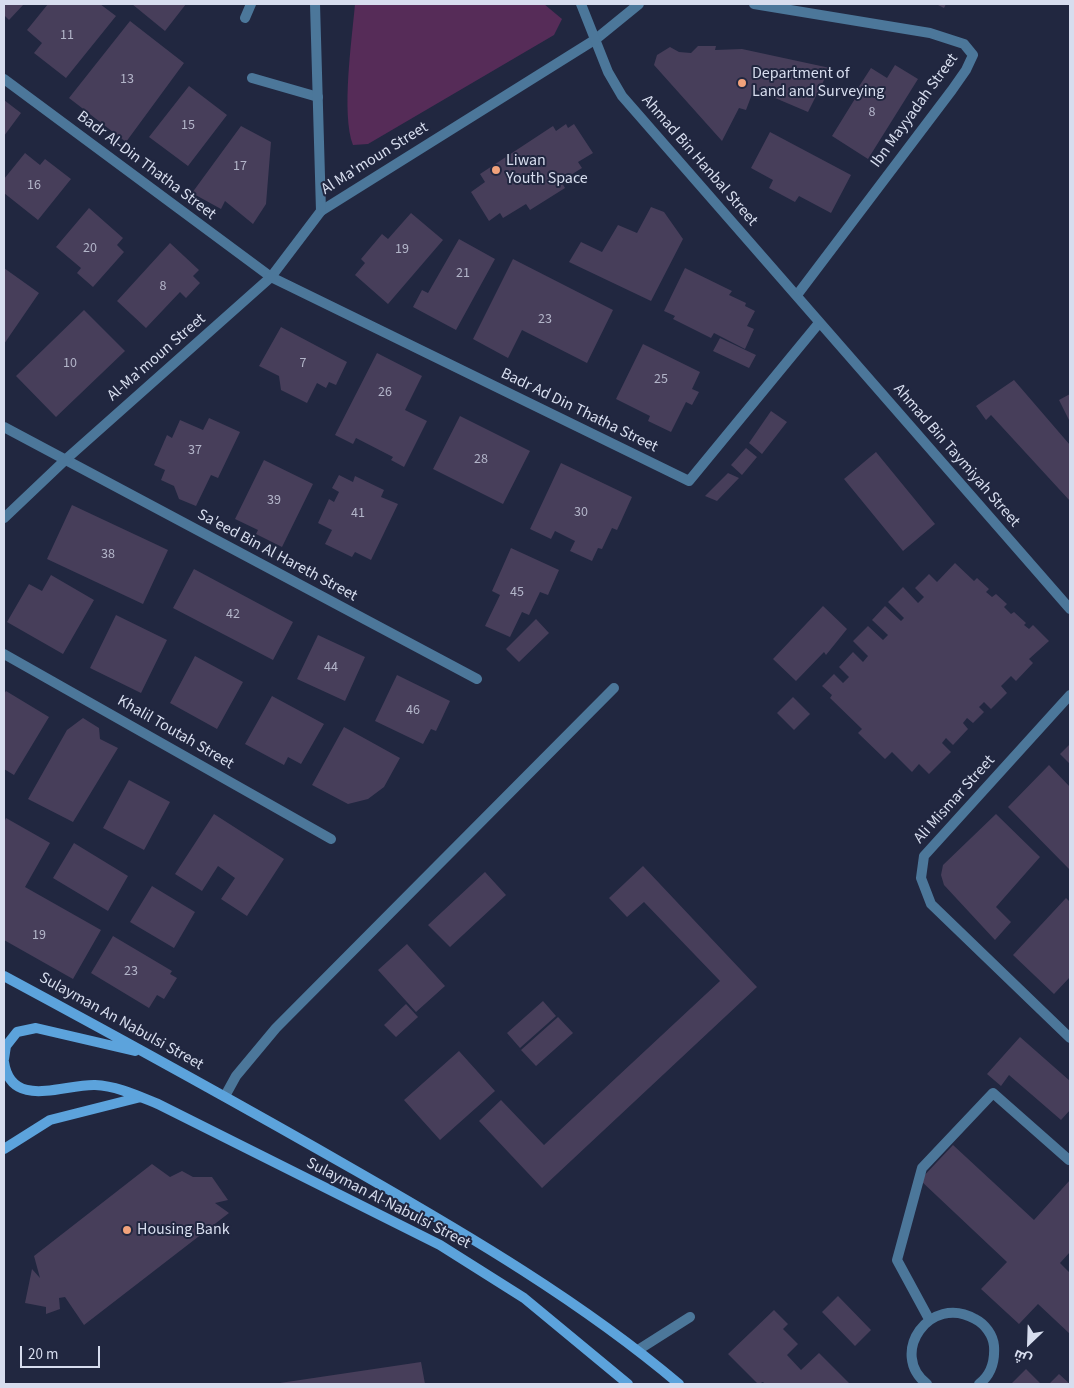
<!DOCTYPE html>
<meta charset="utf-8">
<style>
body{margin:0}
#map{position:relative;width:1074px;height:1388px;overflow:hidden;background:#212740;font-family:"Source Sans 3",Cairo,sans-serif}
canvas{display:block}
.frame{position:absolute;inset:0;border:5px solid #d7ddee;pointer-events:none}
.north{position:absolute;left:1004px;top:1318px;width:50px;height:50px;-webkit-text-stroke:4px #212740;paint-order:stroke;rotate:204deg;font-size:14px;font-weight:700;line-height:20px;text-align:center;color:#d7ddee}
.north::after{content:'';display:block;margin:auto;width:18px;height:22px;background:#d7ddee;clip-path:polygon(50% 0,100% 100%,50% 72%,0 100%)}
.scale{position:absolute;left:20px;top:1346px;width:80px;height:22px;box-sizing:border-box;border:2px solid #d7ddee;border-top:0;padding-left:6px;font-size:15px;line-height:18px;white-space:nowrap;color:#d7ddee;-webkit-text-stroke:4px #212740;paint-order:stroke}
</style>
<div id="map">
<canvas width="1074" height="1388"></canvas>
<div class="frame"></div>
<div class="north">ش</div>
<div class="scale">20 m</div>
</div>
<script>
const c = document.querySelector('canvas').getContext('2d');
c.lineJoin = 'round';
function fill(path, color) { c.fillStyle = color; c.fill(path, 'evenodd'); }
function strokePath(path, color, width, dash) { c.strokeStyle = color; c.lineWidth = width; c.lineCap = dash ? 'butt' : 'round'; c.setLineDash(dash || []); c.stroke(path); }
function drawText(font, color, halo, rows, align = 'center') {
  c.font = font + ' "Source Sans 3",sans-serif'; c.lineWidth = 4; c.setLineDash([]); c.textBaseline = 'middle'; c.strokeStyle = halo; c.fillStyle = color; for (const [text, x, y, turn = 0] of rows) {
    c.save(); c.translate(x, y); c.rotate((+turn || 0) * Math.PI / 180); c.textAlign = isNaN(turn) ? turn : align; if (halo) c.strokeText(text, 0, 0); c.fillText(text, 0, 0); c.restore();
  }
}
fill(new Path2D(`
 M355,4H544L562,19L554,35L368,144L353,145C341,114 352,39 355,4Z`), '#562c58');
fill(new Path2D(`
 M4,4H24L9,20L4,15Z
 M48,4H100L116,16L66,78L34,53L42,43L27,30Z
 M132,4H186L165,31Z
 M936,4H946L944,8Z
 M130,21L184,63L126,142L69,98Z
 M698,46H716L715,50L742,49L830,68L808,112L754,89L746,110L739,108L722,141L654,65L657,55L670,47L679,52L691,53Z
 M895,65L918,79L868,159L832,136L861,89L858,88L871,68L887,78Z
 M189,86L227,115L188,166L149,137Z
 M4,100L21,113L4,136Z
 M566,124L568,128L574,124L593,153L578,162L582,168L561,181L565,188L530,210L526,204L503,218L500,213L489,221L471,192L485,182L480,174L553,126L556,131Z
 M241,126L271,142L266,204L253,224L225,201L221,209L192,193Z
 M770,132L851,175L831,213L799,196L795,202L769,188L773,180L751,168Z
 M25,153L40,165L45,159L71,179L38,220L4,193V179Z
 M651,207L664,212L683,239L651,301L569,262L581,242L602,252L618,225L637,233Z
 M89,208L123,238L117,245L124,252L93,287L77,273L81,268L56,247Z
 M411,213L443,240L388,304L355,275L365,263L361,259L382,234L388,239Z
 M459,239L495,259L456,330L413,307L422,290L428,293Z
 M170,243L199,270L193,276L200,283L186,298L180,292L146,328L117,301Z
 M513,259L613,310L587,363L522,330L508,358L473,339Z
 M4,268L39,293L4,344Z
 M685,268L732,291L729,295L746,303L745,306L755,311L747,326L754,329L745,349L714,333L711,338L673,319L675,316L664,311Z
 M84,310L125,351L56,417L16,376Z
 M281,327L347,362L336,385L329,382L326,388L317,383L307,403L281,390L279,376L259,366Z
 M720,338L756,355L749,368L713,351Z
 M643,344L700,372L692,389L699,392L692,405L686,402L671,432L648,421L650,416L616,399Z
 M377,353L422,376L405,410L427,421L404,467L391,460L393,457L356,438L353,444L335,435Z
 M1014,380L1070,445V501L991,415L986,420L976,406Z
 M1070,394V422L1059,400Z
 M771,411L787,422L762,454L749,443Z
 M460,416L530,451L503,504L433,469Z
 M209,418L240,432L218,478L211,475L196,506L179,499L174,486L161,480L165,470L154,465L167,435L172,438L180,420L203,430Z
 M746,448L757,457L742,475L731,465Z
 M876,452L935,524L903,551L844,479Z
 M264,460L313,484L282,547L256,534L258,530L235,519Z
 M561,463L632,497L617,530L612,528L602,549L598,548L592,561L570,551L575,541L555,531L551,539L530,529Z
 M728,473L739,478L717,501L705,496Z
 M339,475L353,482L355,476L384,490L381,497L398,504L371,560L355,552L352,557L325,544L332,530L318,523L329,499L334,502L339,492L332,488Z
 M72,505L168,550L143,604L47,559Z
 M511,548L559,570L548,595L540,592L529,615L522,612L510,637L485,626L500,595L492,591Z
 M955,563L974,581L977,578L989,589L986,592L992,597L996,594L1007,604L1004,607L1011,614L1014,612L1026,623L1024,625L1029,629L1033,625L1049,641L1029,659L1033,663L1016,681L1011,676L1001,686L1007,693L991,709L984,702L979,707L984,712L973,723L967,718L963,723L968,729L953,745L946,738L942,743L951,752L929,774L919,764L912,772L892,752L885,759L858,733L862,729L830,698L832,695L822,686L834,674L843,683L849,677L839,667L853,652L863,662L868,656L853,641L868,626L883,640L888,635L872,620L885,606L901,621L904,618L888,602L903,587L918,603L924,597L915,588L929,574L937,582Z
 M194,569L293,622L273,660L173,608Z
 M51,575L94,600L63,654L7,622L29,584L42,591Z
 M823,606L847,629L826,655L824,652L796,681L773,659Z
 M116,615L167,640L141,693L90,668Z
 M536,619L549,633L519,662L506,649Z
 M318,635L365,657L345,701L297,679Z
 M195,656L243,682L217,729L170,703Z
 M397,675L450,701L436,731L431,729L423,744L375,721Z
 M6,691L49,717L14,775L4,769V694Z
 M272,696L324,724L301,764L288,757L284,765L245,744Z
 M793,697L810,714L794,730L777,713Z
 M83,718L99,728L100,739L118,748L73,822L28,799L67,730Z
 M344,727L400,758L384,787L368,799L348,804L312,785Z
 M1070,744V764L1060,754Z
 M1049,765L1070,787V870L1008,807Z
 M129,780L170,802L144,850L103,828Z
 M214,814L284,859L247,916L221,899L235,878L218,866L202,891L175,874Z
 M996,814L1040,857L996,907L1011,922L995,940L944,885L941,875L943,865Z
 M6,818L50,843L25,887L101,930L73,979L4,940V823Z
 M74,843L128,876L108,911L53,878Z
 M643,866L757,987L542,1188L479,1121L501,1100L544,1145L720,981L644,902L627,917L609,898Z
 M485,872L506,895L450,947L428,925Z
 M152,886L195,912L174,948L130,922Z
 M1066,898L1070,902V977L1054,994L1013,955Z
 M113,936L172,971L170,974L177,978L164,999L157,995L149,1008L91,973Z
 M407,944L445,986L416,1012L378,970Z
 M543,1001L556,1016L520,1048L507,1033Z
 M406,1004L418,1017L396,1037L384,1025Z
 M558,1017L573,1033L536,1066L521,1050Z
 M1020,1037L1070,1081V1110L1061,1120L1009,1075L1001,1086L987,1074Z
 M459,1051L495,1091L440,1140L404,1100Z
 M953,1145L1034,1220L1070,1180V1252L1060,1263L1070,1273V1334L1038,1304L1019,1324L981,1289L1007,1262L920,1180Z
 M152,1164L170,1177L182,1171L193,1177H212L228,1200L215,1203L229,1213L84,1325L65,1297L59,1298L60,1309L46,1314V1307L25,1303L32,1269L40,1278L34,1256Z
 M838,1296L871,1330L855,1346L822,1312Z
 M774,1310L788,1324L783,1329L798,1344L787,1355L801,1370L819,1353L850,1384H765L763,1382L758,1384L728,1354Z
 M421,1362L425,1384H281L280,1383Z
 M1026,1369L1041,1384H1011Z
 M1059,1374L1070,1384H1049Z`), '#473e5a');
strokePath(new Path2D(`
 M245,18L251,4
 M252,78L318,97
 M225,1096L236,1076L276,1028L614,688
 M929,1319L897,1260L922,1168L993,1093L1069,1160
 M638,1350L690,1317
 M927,1384C888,1354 930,1293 975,1319C985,1324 993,1335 994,1346C995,1361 991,1375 979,1384`), '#4c779a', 10);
strokePath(new Path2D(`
 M754,4L930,33L964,44L973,55L966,70L952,90L797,295
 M4,79L271,277
 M321,211L596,39L639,4
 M4,427L477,679
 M4,654L331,839
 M1070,695L924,856L921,878L931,904L1070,1038`), '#4c779a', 10);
strokePath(new Path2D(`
 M581,4L608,72L622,96L1070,609
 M271,277L689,481L819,323
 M4,518L64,461L271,277L321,211L315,4`), '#4c779a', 10);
strokePath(new Path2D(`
 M4,976C123,1040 241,1105 358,1172C468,1235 582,1302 679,1384
 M4,1059L6,1046L17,1032L36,1028L135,1051
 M4,1062C11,1110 63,1084 95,1085C117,1086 138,1096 158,1104L440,1245L524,1298L628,1384
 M4,1149L50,1120L141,1097`), '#5ca3dc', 10);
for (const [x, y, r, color] of [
 [742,83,5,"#f1a27b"],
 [496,170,5,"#f1a27b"],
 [127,1230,5,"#f1a27b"]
]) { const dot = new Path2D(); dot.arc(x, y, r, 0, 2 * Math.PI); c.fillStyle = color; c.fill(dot); strokePath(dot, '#212740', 2); }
drawText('14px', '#b3b5c9', null, [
 ["11",67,36],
 ["13",127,80],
 ["8",872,113],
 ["15",188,126],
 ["17",240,167],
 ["16",34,186],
 ["20",90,249],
 ["19",402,250],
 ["21",463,274],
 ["8",163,287],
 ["23",545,320],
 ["10",70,364],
 ["7",303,364],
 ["25",661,380],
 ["26",385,393],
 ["37",195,451],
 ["28",481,460],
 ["39",274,501],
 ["30",581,513],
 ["41",358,514],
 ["38",108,555],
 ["45",517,593],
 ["42",233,615],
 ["44",331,668],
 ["46",413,711],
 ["19",39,936],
 ["23",131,972]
]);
drawText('16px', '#d7ddee', '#212740', [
 ["Department of",752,74],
 ["Land and Surveying",752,92],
 ["Liwan",506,161],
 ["Youth Space",506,179],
 ["Housing Bank",137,1230]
], 'left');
drawText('16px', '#d7ddee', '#212740', [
 ["Ibn Mayyadah Street",915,111,-54],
 ["Al Ma'moun Street",375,159,-32],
 ["Ahmad Bin Hanbal Street",699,161,49],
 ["Badr Al-Din Thatha Street",146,166,37],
 ["Al-Ma'moun Street",157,358,-41],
 ["Badr Ad Din Thatha Street",579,411,26],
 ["Ahmad Bin Taymiyah Street",956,456,49],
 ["Sa'eed Bin Al Hareth Street",277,556,28],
 ["Khalil Toutah Street",175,733,30],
 ["Ali Mismar Street",955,800,-48],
 ["Sulayman An Nabulsi Street",121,1022,29],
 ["Sulayman Al-Nabulsi Street",388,1204,27]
]);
</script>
